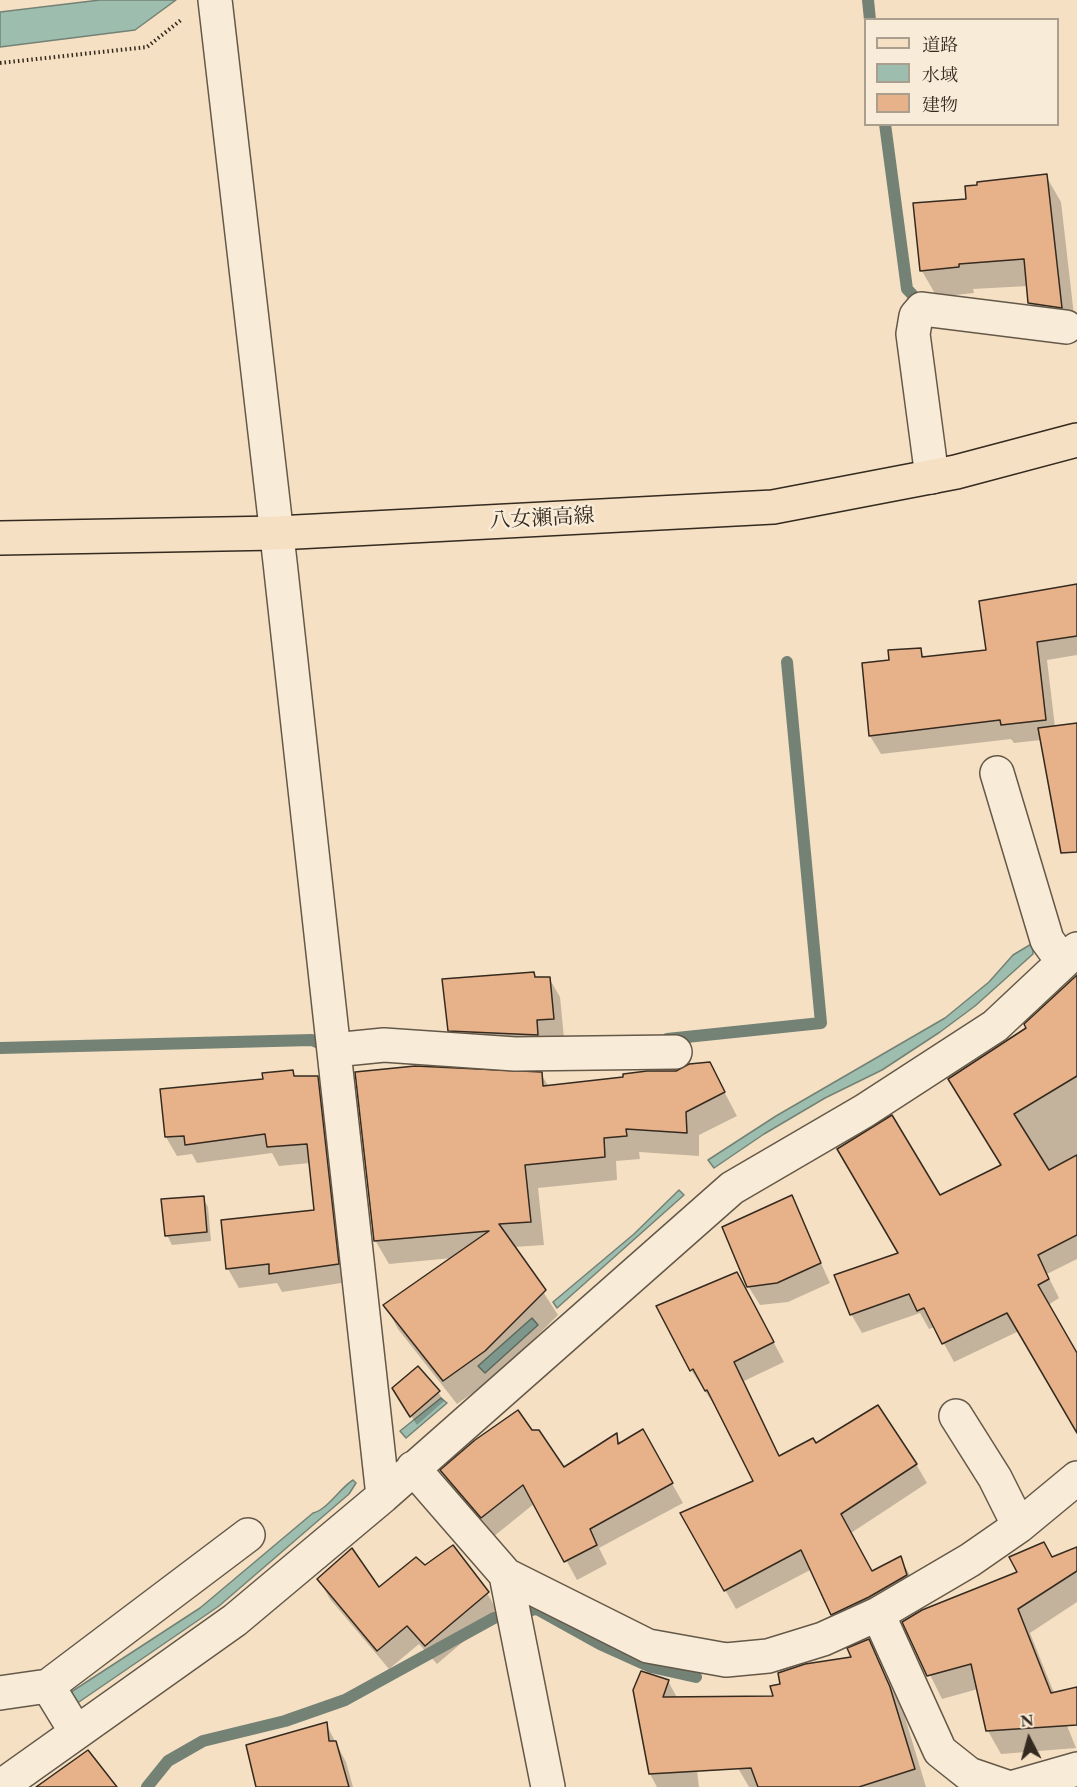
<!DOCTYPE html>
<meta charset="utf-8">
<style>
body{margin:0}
#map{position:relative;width:1077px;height:1787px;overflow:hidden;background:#f5e0c3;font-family:"EB Garamond","Noto Serif JP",serif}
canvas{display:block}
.legend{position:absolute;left:864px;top:18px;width:195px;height:108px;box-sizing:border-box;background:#f8ebd8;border:2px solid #aa9e8e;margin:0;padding:8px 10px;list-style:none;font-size:18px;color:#342a1f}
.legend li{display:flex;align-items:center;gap:12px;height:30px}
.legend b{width:30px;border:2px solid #aa9e8e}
.north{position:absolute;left:999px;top:1709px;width:60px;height:60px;-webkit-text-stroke:4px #f8ebd8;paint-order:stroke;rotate:354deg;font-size:16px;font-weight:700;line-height:24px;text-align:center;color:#342a1f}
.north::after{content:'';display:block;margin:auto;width:21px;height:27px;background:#342a1f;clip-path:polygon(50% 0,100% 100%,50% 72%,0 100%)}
</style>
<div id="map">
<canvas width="1077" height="1787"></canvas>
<ul class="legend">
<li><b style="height:8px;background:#f5e0c3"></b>道路</li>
<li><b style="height:16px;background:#9dbdaf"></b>水域</li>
<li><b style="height:16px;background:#e7b18a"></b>建物</li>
</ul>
<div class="north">N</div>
</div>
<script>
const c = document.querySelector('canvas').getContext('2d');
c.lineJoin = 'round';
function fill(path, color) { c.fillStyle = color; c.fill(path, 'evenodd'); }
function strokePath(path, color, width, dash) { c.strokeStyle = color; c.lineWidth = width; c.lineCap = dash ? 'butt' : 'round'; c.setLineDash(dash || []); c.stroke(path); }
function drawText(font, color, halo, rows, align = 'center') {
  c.font = font + ' "EB Garamond","Noto Serif JP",serif'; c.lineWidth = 5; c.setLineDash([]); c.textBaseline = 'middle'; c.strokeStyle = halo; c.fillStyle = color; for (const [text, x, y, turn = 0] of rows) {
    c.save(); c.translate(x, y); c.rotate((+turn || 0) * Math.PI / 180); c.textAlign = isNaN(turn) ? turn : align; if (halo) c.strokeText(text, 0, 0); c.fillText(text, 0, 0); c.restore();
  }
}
const water = new Path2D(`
 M100,0H176L135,30L0,47V12Z
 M1033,943V954L975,1006L940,1032L882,1070L825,1098L764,1134L714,1168L708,1160L776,1116L945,1018L989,982L1013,955Z
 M679,1190L684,1195L557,1308L553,1302L634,1234Z
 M532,1318L538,1325L485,1373L478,1366Z
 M441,1398L447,1403L406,1438L400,1431Z
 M353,1480L356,1483L349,1494L219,1606L76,1704L68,1694L200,1608L313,1513C327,1510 340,1488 353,1480Z`);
fill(water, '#9dbdaf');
strokePath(water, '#738275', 1.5);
fill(new Path2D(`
 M1046,176L1061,202L1076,333L1045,329L1030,303L1028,286L973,289L974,293L937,297L922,271L915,204L968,201Z
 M1077,585V655L1047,660L1055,727L1077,725V813L1041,740L1014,743L1011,739L881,754L870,736L890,661L920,650L925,658L988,652Z
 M533,973L537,979L549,978L560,997L564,1038L460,1050L449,1030Z
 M1077,977V1259L1047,1274L1059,1298L1048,1305L1077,1356V1416L1019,1331L954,1362L935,1327L929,1329L920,1313L862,1333L851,1314L900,1254L940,1197L1002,1166L1028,1028Z
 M709,1063L737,1116L699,1135V1156L639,1152L640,1159L616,1161L617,1180L538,1188L544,1245L514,1247L558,1315L498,1375L457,1404L398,1329L385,1305L452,1258L389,1264L375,1240L541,1074L549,1087L676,1072Z
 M292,1072L295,1078H317L328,1096L348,1282L282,1292L277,1283L239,1288L228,1269L223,1221L315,1212L310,1163L279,1166L272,1153L197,1163L192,1154L177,1156L166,1137L162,1091L265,1080Z
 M791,1197L830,1283L788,1302L760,1305L748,1286Z
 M203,1198L208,1207L211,1241L172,1245L167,1235Z
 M747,1292L784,1362L744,1381L780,1457L816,1446L916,1464L927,1483L851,1533L872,1573L900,1558L911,1577L844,1633L812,1569L736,1609L682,1514L755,1482L717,1409L691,1370Z
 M438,1392L444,1401L417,1425L399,1398Z
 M642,1431L683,1503L599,1548L607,1564L577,1580L535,1503L493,1537L453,1490L442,1471L564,1469L616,1436L621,1444Z
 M1077,1549V1602L1030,1633L1076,1748L1001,1754L988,1731L978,1689L942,1699L904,1622Z
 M425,1567L487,1593L498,1612L437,1664L419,1644L389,1669L330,1599L319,1580L379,1589Z
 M868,1641L903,1711L926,1787H749L738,1768L776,1697L853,1658Z
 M668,1681L691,1723L699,1787H657L650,1774L634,1691Z
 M326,1724L346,1762L353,1787H258Z`), '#0003');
strokePath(new Path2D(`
 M868,0L870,20
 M885,124L907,289L924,307
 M667,1039L821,1023L787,662
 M0,1048L312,1040L331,1048
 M147,1787L168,1761L203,1741L285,1721L345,1700L494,1618L537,1609L600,1644L651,1667L696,1677`), '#738275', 12);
const building = new Path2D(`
 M1047,174L1062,308L1028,303L1024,259L959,264V267L920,271L913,203L966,199L965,186L977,185V182Z
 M1077,584V636L1037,642L1046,720L1001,725L1000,720L869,736L862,663L889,660L888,650L921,648L922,657L986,650L979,601Z
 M1077,723V852L1061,853L1038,728Z
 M534,972L535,977H550L554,1019L537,1020L538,1035L448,1031L442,979Z
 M1077,975V1076L1014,1114L1049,1170L1077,1155V1235L1038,1255L1049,1279L1038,1285L1077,1353V1433L1007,1313L942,1344L924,1308L917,1311L909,1294L850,1315L834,1275L898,1253L837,1149L892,1115L940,1195L1001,1165L948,1079L1026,1028L1024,1024Z
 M710,1062L725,1092L686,1112L687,1133L626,1129L627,1136L604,1138L605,1157L525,1165L531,1222L499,1224L546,1290L485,1351L443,1381L383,1305L489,1231L374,1241L355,1072L415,1066L542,1072L543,1086L623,1077V1074L647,1071H676L689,1064Z
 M293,1070L294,1076H318L339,1264L269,1274V1264L226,1269L221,1220L314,1210L307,1144L267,1147L265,1134L185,1145L184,1136L165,1137L160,1089L263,1079L262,1073Z
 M792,1195L821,1263L777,1283L747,1287L722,1227Z
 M204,1196L207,1232L165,1236L161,1199Z
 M737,1272L774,1342L734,1362L779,1456L813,1438L816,1443L878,1405L917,1464L841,1514L872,1571L901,1556L907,1575L869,1597L831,1615L801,1550L724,1591L680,1513L753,1481L707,1390L705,1391L693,1369L690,1371L656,1306Z
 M418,1366L440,1391L410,1417L392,1388Z
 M518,1410L532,1430H539L564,1467L617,1433L618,1444L643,1429L673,1483L590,1529L597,1545L564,1562L523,1485L481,1518L440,1470L475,1440Z
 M1044,1542L1052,1557L1077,1547V1571L1018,1609L1051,1693L1077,1687V1725L986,1731L971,1664L927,1676L902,1622L922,1610L1017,1572L1009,1557Z
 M453,1545L489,1592L425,1646L407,1626L377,1651L317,1579L352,1548L379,1587L416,1557L425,1565Z
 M869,1639L890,1687L915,1769L859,1787H758L751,1768L649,1774L633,1690L641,1671L669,1680L663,1697L773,1696L770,1686L780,1684L778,1673L805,1664L851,1657L847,1648Z
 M327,1722L329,1741H336L349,1787H256L246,1745Z
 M88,1750L117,1787H36Z`);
fill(building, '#e7b18a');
strokePath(building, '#342a1f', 1.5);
const minor = new Path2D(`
 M215,0L280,562L383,1496
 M932,477L913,334L916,316L922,309L1066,327
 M997,773L1047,940L1063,962
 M334,1050L384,1045L515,1054L675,1052
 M956,1416L995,1478L1019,1526
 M413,1468L506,1575L648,1646L726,1660L768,1656L823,1639L878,1614L940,1751L969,1774L1007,1787
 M506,1575L548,1787
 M878,1614L970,1560L1019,1526L1077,1478
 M48,1686L76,1732
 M0,1693L48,1686L248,1535
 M0,1787L235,1620L383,1496L732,1188L864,1111L995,1026L1077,949
 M1014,1787L1077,1769`);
const major = new Path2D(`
 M0,538L277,533L773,507L956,472L1077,440`);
strokePath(minor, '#645848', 36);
strokePath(major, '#342a1f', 36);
strokePath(new Path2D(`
 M0,63L147,47L181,20`), '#342a1f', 4, [1.5, 3]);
strokePath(minor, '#f8ebd8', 33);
strokePath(major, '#f5e0c3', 33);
drawText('21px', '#342a1f', '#f8ebd8', [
 ["八女瀬高線",542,519,-3]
]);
</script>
